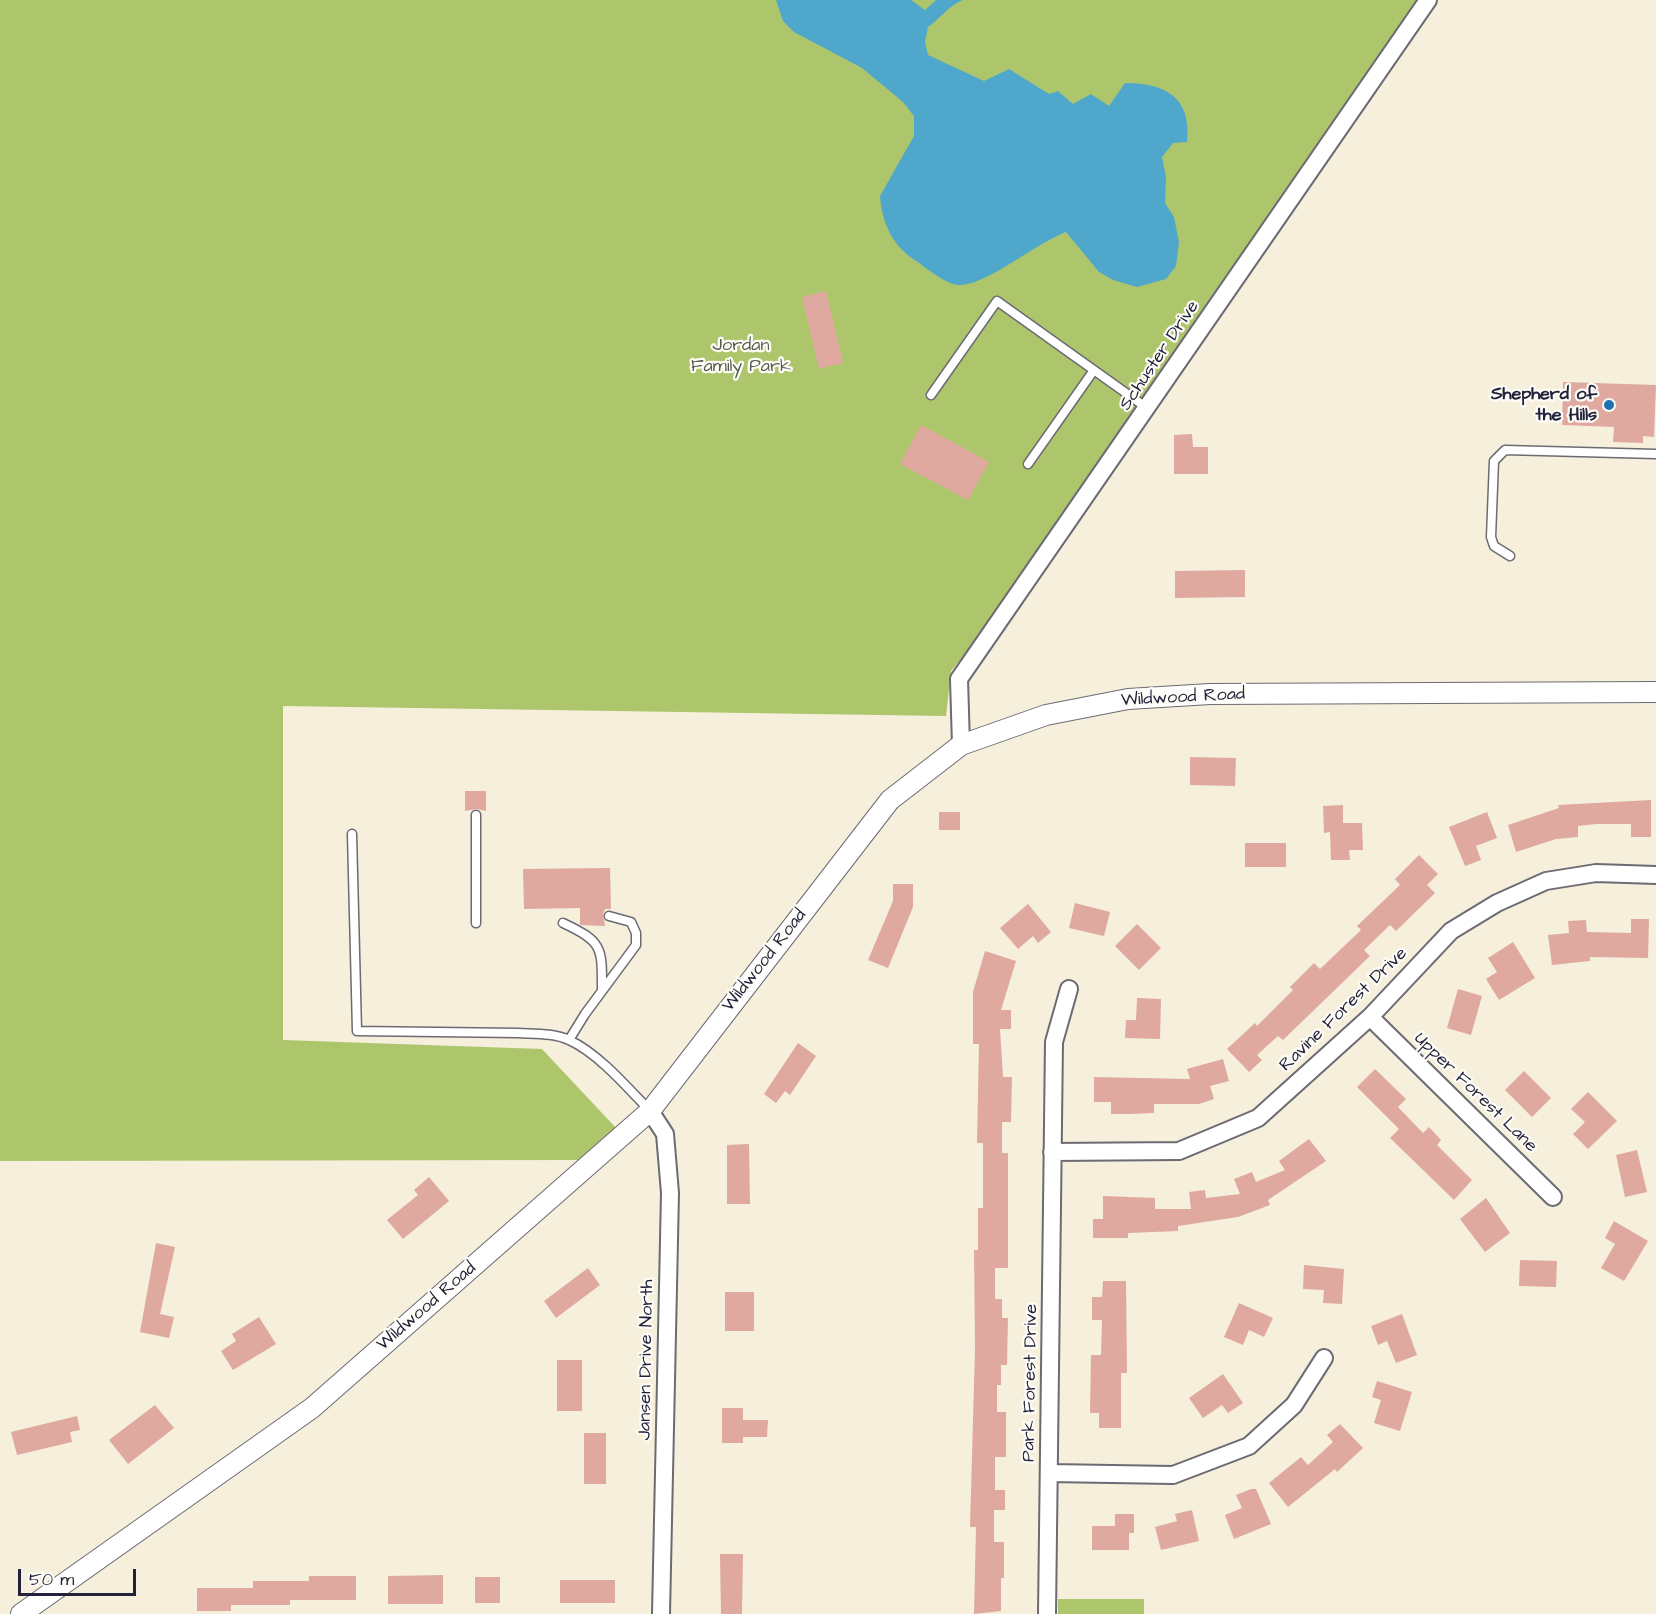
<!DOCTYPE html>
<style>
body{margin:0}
#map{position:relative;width:1656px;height:1614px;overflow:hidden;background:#f5efdc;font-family:"Architects Daughter",sans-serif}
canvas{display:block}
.scale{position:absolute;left:18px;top:1569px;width:118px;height:27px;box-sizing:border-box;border:3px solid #22223b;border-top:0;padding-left:8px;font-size:18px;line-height:21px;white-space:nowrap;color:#22223b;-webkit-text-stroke:4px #fdfcf7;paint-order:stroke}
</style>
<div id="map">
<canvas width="1656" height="1614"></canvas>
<div class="scale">50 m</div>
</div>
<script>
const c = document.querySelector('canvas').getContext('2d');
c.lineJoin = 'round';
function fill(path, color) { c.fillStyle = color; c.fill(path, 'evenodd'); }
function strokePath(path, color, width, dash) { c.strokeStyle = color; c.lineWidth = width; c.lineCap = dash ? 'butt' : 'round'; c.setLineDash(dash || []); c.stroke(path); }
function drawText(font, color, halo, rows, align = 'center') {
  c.font = font + ' "Architects Daughter",sans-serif'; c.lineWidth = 4.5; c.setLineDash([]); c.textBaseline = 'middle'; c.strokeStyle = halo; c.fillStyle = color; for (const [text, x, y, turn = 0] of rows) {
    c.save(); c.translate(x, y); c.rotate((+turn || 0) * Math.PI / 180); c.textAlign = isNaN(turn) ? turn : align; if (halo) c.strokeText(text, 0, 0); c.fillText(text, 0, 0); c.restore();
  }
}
fill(new Path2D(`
 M0,0H1423L988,626L951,671L946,716L283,706V1040L542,1049L616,1128L581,1160L0,1161Z
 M1058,1599H1144V1614H1058Z`), '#adc66c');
fill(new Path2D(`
 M776,0H911L925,10L936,0H963C948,6 941,18 928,27L925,42L928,55L984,81L1009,69L1049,94L1058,91L1073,104L1091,94L1109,106L1125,83C1165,83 1192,97 1187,142L1173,143L1162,157L1166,177L1165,203L1174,217L1179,242L1176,266L1166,279L1137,287L1113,280L1099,272L1066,232C1036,243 989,284 960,285C946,285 928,269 916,261C893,246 882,224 880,196L914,136V116L903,102L862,68L794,32L783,21Z`), '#4fa7cc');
fill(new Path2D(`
 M826,291L843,363L819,369L802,297Z
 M1563,382L1656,385L1654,437L1643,436V443L1613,442L1614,427L1562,425Z
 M921,425L989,462L968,500L900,464Z
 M1192,434L1193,447H1208V474H1174V435Z
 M1245,570V597L1175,598V571Z
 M1190,757L1236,758L1235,786L1190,785Z
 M465,791H486V811L477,809L465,811Z
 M1651,800V837H1631V824H1596L1578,826V837L1556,839L1516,852L1508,825L1559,808L1558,805Z
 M1343,805V823H1362L1363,850H1349L1350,860H1331L1330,832L1324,833L1323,806Z
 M939,812H960V830H939Z
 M1487,812L1497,838L1476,846L1481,860L1465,866L1449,827Z
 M1245,843H1286V867H1245Z
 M1419,855L1438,874L1427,885L1435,893L1396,931L1390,925L1364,950L1370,956L1283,1040L1278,1036L1257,1055L1262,1060L1249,1072L1227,1049L1255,1023L1257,1026L1293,990L1290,987L1314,963L1320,969L1361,930L1357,926L1400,885L1395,879Z
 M610,868L611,909H605L603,914L605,926L580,925V908L524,909L523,869Z
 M893,884H913V907L888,968L868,960L893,901Z
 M1075,903L1110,912L1104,936L1069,928Z
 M1028,904L1051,932L1038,943L1033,936L1018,949L1000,928Z
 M1631,919H1649L1648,958L1590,957V961L1552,965L1548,935L1569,933L1568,921L1586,920L1587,932L1631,933Z
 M1137,924L1161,948L1139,970L1115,946Z
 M1513,942L1535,978L1499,1000L1486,979L1497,972L1488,958Z
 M985,951L1016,961L1001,1010H1011V1029H1000L1003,1077H1012L1011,1122H1002V1153H1008V1268H995V1299H1002V1318H1008L1007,1365H1001V1385H997V1412H1006V1457H995V1490H1005V1510H994V1542H1004V1578H1001V1611L974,1614L976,1527H970L975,1349L974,1250H978V1208H983V1143H977L979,1044H973V992Z
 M1458,989L1482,996L1471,1035L1447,1028Z
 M1137,998L1161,999L1160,1039L1125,1038L1126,1020H1136Z
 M798,1043L816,1056L790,1095L785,1091L776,1103L764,1094Z
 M1223,1059L1229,1081L1210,1086L1214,1099L1199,1104H1154V1113L1129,1114H1111V1102H1094V1077L1190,1079L1187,1069Z
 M1375,1069L1406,1099L1398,1107L1423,1133L1429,1127L1441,1140L1437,1145L1472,1180L1454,1200L1390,1138L1399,1129L1357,1087Z
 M1524,1071L1551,1098L1532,1117L1505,1090Z
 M1588,1092L1617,1121L1588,1149L1573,1134L1585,1122L1571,1109Z
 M1309,1139L1326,1161L1268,1200L1270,1205L1238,1217L1178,1226V1231L1128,1233V1238H1093V1219H1103V1196L1155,1198V1209H1191L1189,1192L1205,1190L1206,1198L1240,1194L1234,1179L1252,1172L1256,1182L1285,1170L1279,1161Z
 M749,1144L750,1204H727V1145Z
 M1637,1150L1647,1192L1625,1197L1616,1155Z
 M429,1177L449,1201L403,1239L387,1220L418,1195L414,1190Z
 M1486,1198L1510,1233L1485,1252L1460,1219Z
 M1614,1221L1648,1241L1624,1281L1601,1268L1615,1244L1605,1238Z
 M156,1243L175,1247L160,1314L174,1317L169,1338L140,1332Z
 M1520,1260L1557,1261L1556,1287L1519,1286Z
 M1304,1265L1344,1269L1342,1304L1323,1303L1324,1290L1303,1289Z
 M588,1268L600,1285L556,1318L544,1301Z
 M1103,1281H1126L1127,1373H1121V1428H1099V1413H1090L1091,1355H1101L1102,1320H1092V1297H1102Z
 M725,1292H754V1331H725Z
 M1239,1303L1273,1318L1264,1337L1249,1330L1243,1345L1224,1337Z
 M1402,1314L1417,1355L1396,1363L1387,1341L1378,1345L1371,1326Z
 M259,1317L276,1344L233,1370L221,1351L236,1341L232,1334Z
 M557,1360H582V1411H557Z
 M1223,1374L1243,1403L1228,1413L1222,1405L1203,1418L1189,1398Z
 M1377,1381L1412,1392L1400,1431L1374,1423L1381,1400L1372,1397Z
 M155,1405L174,1428L128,1464L109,1440Z
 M722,1408H743V1420H768L767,1437H743V1443H722Z
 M77,1416L80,1430L70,1432L72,1442L17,1455L11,1432Z
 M1340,1424L1363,1448L1337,1472L1335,1469L1288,1507L1269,1483L1301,1457L1308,1465L1333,1442L1327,1435Z
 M584,1433H606V1484H584Z
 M1251,1489H1256L1271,1524L1234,1539L1225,1515L1242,1508L1236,1495Z
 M1192,1510L1199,1541L1161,1550L1155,1527L1177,1521L1175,1514Z
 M1115,1514H1134V1533H1129V1550H1092V1526H1115Z
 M720,1554H743L742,1614H721Z
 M443,1575V1604H388V1576Z
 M309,1576H356V1600H290V1605H231V1611H197V1588H253V1581H309Z
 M475,1577H500V1603H475Z
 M560,1580H615V1603H560Z`), '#dfa99f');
const service = new Path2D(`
 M931,395L997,301L1147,408
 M1028,464L1094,370
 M1510,556L1494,546L1491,537L1494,461L1505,450L1656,454
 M476,815V923
 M352,834L357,1031L518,1033C534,1034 554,1033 569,1040C598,1053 628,1088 650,1111
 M563,923C603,942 602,947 602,990
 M569,1040L585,1014L636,945V933L631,922L609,916`);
const minor = new Path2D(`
 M961,745L959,679L1428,0
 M1370,1017L1553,1197
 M650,1111L665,1134L670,1193L661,1614
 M1052,1152L1179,1151L1258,1118L1370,1017L1451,931L1497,903L1546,881L1596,873L1656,875
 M1050,1473L1173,1475L1249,1446L1294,1405L1324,1358
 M1047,1614L1054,1042L1069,989`);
const tertiary = new Path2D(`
 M21,1614L312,1408L650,1111L890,800L961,745L1046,715L1128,699L1210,694L1656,692`);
strokePath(service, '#6c6a73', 11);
strokePath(minor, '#6c6a73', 20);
strokePath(tertiary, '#6c6a73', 22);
strokePath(service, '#fff', 8);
strokePath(minor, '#fff', 16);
strokePath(tertiary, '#fff', 20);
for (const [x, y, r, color] of [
 [1609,405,6,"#1f6fb2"]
]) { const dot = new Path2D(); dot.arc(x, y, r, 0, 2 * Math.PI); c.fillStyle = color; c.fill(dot); strokePath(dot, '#fdfcf7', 2); }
drawText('18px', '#535b4c', '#fdfcf7', [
 ["Jordan",741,346],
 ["Family Park",741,367]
]);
drawText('18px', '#22223b', '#fdfcf7', [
 ["Schuster Drive",1160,356,-56],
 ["Wildwood Road",1183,698,-3],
 ["Wildwood Road",765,961,-52],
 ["Ravine Forest Drive",1344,1010,-44],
 ["Upper Forest Lane",1475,1093,44],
 ["Wildwood Road",427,1307,-41],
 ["Jansen Drive North",647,1360,-89],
 ["Park Forest Drive",1031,1383,-89]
]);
drawText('bold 18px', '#22223b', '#fdfcf7', [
 ["Shepherd of",1597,395],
 ["the Hills",1597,416]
], 'right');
</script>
